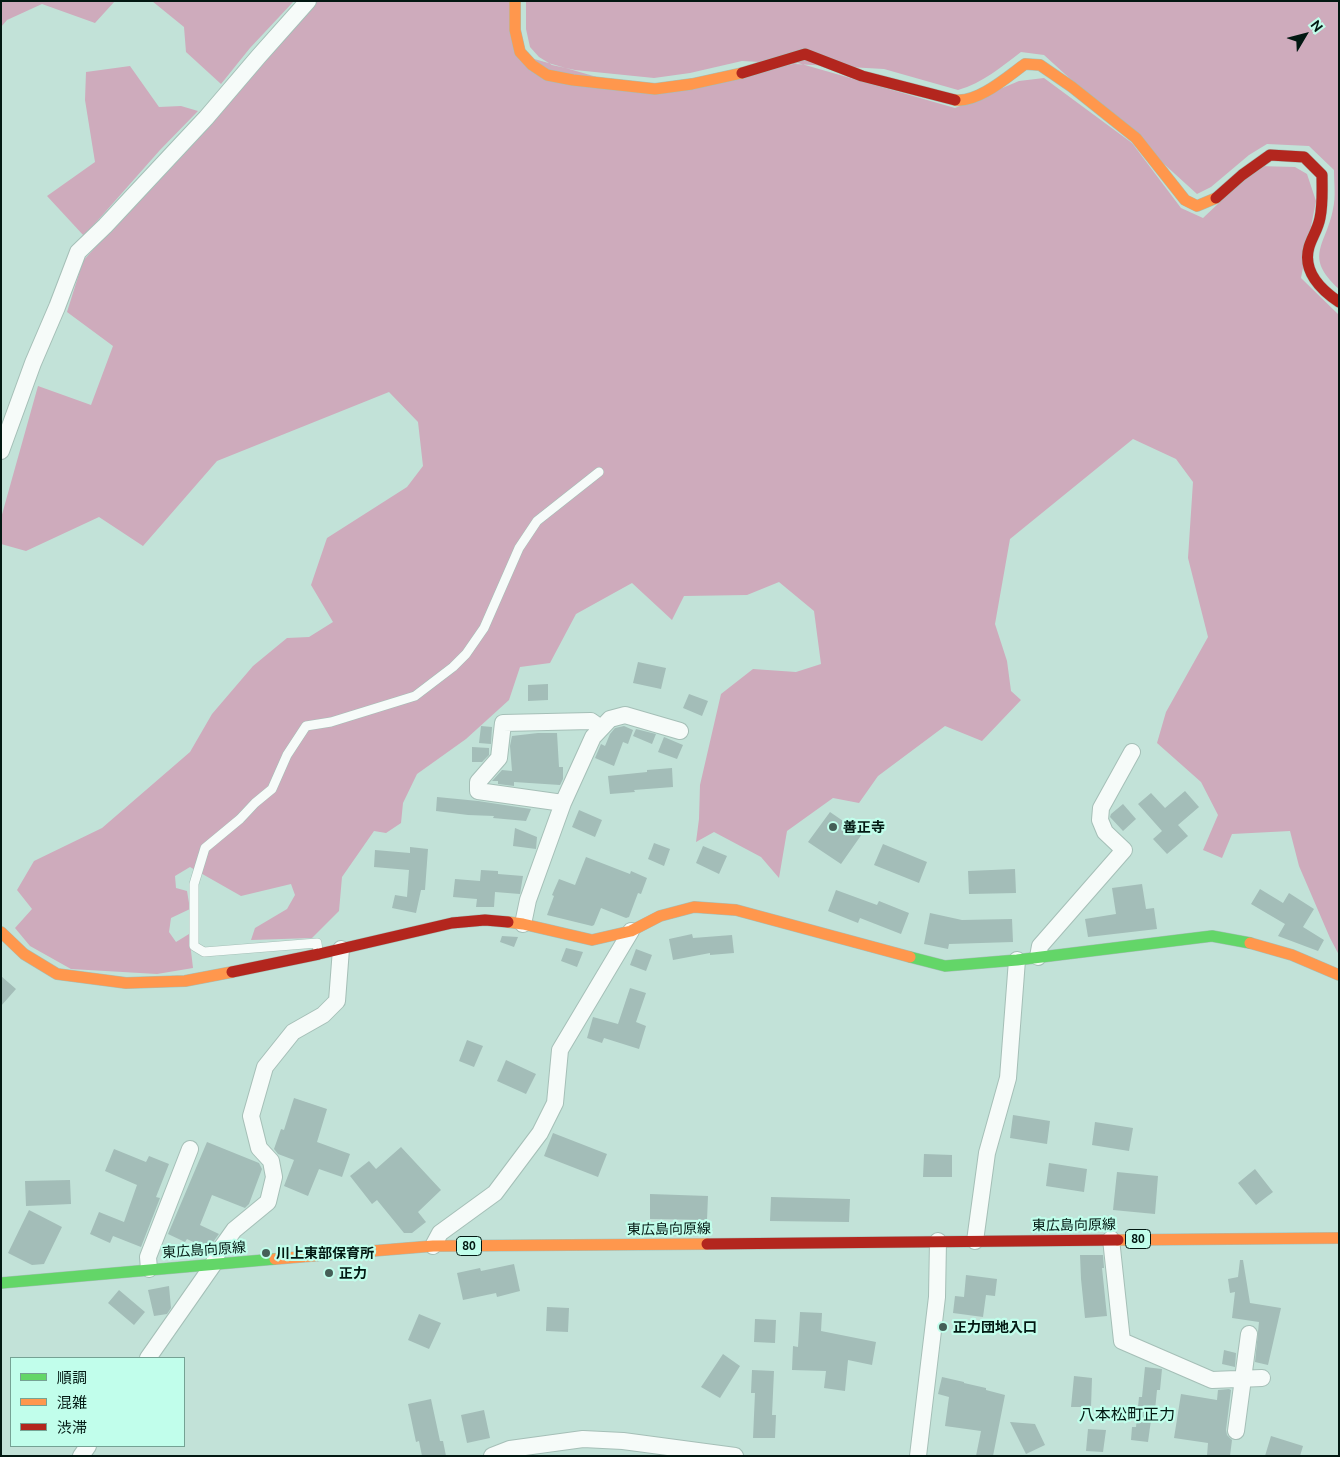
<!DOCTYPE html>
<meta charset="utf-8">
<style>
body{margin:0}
#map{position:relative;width:1340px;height:1457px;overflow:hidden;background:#c2e2d8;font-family:Ubuntu,"Noto Sans JP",sans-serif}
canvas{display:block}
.frame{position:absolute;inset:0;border:2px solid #021812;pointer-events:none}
.legend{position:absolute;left:10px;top:1357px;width:175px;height:90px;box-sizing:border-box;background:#c1feeb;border:1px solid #75a294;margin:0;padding:6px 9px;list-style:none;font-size:15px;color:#021812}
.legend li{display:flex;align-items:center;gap:10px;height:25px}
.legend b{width:25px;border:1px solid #75a294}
.north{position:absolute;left:1280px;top:10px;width:50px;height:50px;-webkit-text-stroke:4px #c1feeb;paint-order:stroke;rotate:53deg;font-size:14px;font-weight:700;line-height:20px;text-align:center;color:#021812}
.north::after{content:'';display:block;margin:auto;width:18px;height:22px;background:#021812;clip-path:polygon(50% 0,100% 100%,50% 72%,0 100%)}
</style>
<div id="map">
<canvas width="1340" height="1457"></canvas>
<div class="frame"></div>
<ul class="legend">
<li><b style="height:6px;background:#63d668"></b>順調</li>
<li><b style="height:6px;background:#ff974d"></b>混雑</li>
<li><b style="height:6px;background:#b3261e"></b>渋滞</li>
</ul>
<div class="north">N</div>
</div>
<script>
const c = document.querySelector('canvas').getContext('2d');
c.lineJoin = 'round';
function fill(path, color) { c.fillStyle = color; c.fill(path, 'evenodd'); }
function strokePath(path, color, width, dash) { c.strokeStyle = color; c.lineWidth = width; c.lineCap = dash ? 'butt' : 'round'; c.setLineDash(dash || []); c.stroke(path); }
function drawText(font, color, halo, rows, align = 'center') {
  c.font = font + ' Ubuntu,"Noto Sans JP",sans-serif'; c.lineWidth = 4.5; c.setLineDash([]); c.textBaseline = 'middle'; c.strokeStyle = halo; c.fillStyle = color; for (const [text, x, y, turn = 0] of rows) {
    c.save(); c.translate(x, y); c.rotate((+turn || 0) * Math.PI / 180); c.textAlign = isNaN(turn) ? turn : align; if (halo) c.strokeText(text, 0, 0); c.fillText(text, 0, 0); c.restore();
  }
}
fill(new Path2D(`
 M1,1H115L95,23L42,4L7,20L1,27Z
 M152,1H294L250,48L221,84L186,52L184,27Z
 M314,1H510L517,54L656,94L798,63L955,108L1019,81L1044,78L1132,143L1181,208L1203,218L1258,166L1295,167L1307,174L1316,201L1301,278L1339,315V955L1330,938L1299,866L1290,831L1232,834L1222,858L1203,850L1218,815L1201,782L1157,743L1166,712L1208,637L1188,558L1193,482L1176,459L1133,439L1010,539L995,624L1007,661L1011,691L1021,700L982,741L945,726L878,776L859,803L833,798L787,831L779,878L761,857L714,832L696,842L699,819L700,785L721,694L753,669L796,672L821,664L814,611L779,582L747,595L684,596L672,620L632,583L576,614L550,663L520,667L509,700L466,739L417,774L403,803L401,823L386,833L374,831L342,877L339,911L312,938L251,940L255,928L287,909L295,895L291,884L241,896L190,867L175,876L176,888L187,891L190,909L171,918L169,932L176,942L189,934L193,968L157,974L71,969L30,946L15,928L32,909L17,890L34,861L102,828L190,752L212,714L253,666L287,638L309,637L333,622L311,585L327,538L407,487L423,466L418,422L389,392L217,461L143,546L99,517L26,551L1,544V518L38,386L91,405L113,346L67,312L83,261Z
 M526,1H1339V289C1303,256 1326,246 1333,209C1336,197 1334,183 1334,170L1309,146L1267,144L1249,155L1211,187L1197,194L1044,55L1021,52C1001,67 983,83 958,90L884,69L742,61L690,73L654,78L575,70L552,65L539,57L530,47L526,29Z
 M130,66L159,107L181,106L198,111L160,150L84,236L47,196L95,162L85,100L86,72Z`), '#ceabbc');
fill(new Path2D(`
 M638,662L666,668L661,689L633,683Z
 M548,684V700L528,701V685Z
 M689,694L708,701L702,716L683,708Z
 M481,726L492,727L491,744L479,743Z
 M624,726L633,730L628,744L623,742L614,766L595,758L601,744L605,746L610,734L615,728Z
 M636,729L656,734L652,744L633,736Z
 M538,733H557L559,767H563V779L560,785L514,782V786L498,784V781H492L502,770L512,771L510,746L512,736Z
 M664,737L683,745L677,759L658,752Z
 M472,747L489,748V755L482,762H472Z
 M672,768L673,787L634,790L635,792L610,794L608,776L647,772V770Z
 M1185,791L1199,807L1178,825L1188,836L1167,854L1153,839L1162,831L1138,804L1151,793L1165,808Z
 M437,797L478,801L531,809L526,821L493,818L494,816L468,815L436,811Z
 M1123,804L1136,819L1123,831L1110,817L1111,814Z
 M579,810L602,820L595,837L572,827Z
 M830,812L862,834L841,864L808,842Z
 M515,828L537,837L536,849L513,846Z
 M654,843L670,849L664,866L648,859Z
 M883,844L927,862L919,883L874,865Z
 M703,846L727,856L719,874L696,863Z
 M410,847L428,849L425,890H421L416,913L392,908L395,895L407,897L409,870L374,867L375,850L410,853Z
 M586,857L630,874L631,871L647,878L641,894L638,893L629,917L626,918L601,908L594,925L592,926L547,915L554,896L552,895L559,879L575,885Z
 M1015,869L1016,893L969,894L968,871Z
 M481,870L498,871V874L523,876L520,894L495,892L494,907H476L477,899L453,897L455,879L480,881Z
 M1142,884L1146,909L1154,908L1157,929L1088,937L1085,919L1116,914L1112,888Z
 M1260,889L1283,903L1289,893L1314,909L1303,927L1324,940L1318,951L1278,936L1285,924L1251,904Z
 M836,890L877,905L879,901L909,913L901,934L860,918L858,923L828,911Z
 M930,913L962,920L1012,919L1013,942L949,944L948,949L924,944Z
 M692,934L693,938L732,935L734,953L710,955V953L673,960L669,939Z
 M502,936L518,937L514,947L500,942Z
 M566,948L583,952L577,967L561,961Z
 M636,949L652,955L646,971L630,965Z
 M1,976L16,989L1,1006Z
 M630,988L646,993L636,1022L646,1026L639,1049L604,1038L602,1043L587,1038L593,1017L618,1024Z
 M467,1040L483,1046L474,1067L459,1061Z
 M506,1060L536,1074L526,1094L497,1081Z
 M294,1098L327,1109L317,1142L350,1154L342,1177L319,1169L308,1196L284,1186L294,1160L278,1154L274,1149L281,1129L284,1130Z
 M1013,1115L1050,1121L1047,1144L1010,1138Z
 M1095,1122L1133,1128L1129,1151L1092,1145Z
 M553,1133L607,1154L598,1177L544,1156Z
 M207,1142L259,1163L262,1169L249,1204L245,1208L212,1195L200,1225L219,1234L208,1249L187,1239L185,1242L168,1234Z
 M401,1147L441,1190L418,1212L426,1222L412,1233H404L377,1200L372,1204L350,1176L369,1161L376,1169Z
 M114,1149L146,1162L149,1156L169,1164L156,1197L160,1198L141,1247L113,1236L110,1243L90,1234L99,1212L124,1222L137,1185L105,1171Z
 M924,1154L952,1155V1177H923Z
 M1049,1163L1087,1169L1084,1192L1046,1186Z
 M1255,1169L1273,1192L1256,1205L1238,1183Z
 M1117,1172L1158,1176L1155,1214L1113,1210Z
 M70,1180L71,1204L26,1206L25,1181Z
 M650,1194L708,1196L707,1220L650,1219Z
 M771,1197L850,1199L849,1222L770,1221Z
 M29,1210L62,1227L44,1264L32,1265L8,1253Z
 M1080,1255H1103L1104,1268H1102L1107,1316L1085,1318L1081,1279Z
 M1240,1260H1243L1250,1303L1281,1308L1268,1365L1255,1362L1259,1322L1232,1318L1235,1292L1230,1293L1228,1279L1238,1277Z
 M514,1264L520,1291L497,1297L496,1293L463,1300L457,1273L480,1268L481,1271Z
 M966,1275L997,1279L995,1296L986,1295L983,1317L953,1313L955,1296L964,1297Z
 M169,1286L171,1308L167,1314L154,1316L148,1290Z
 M119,1290L145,1312L134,1325L108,1303Z
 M547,1307L569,1308L568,1332L546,1331Z
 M800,1312L822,1313L821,1331L876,1342L872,1365L848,1360L845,1391L824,1388L826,1371L792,1370L793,1346L798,1347Z
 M419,1314L441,1323L429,1349L408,1340Z
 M755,1319L776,1320L775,1343L754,1342Z
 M1224,1350L1236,1353L1235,1367L1222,1364Z
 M723,1354L740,1366L720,1398L701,1387Z
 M1145,1367L1162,1369L1160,1390H1157L1154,1420H1151L1148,1442L1131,1440L1132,1427H1136L1139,1397H1142Z
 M752,1370L774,1371L772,1415H776L775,1438H753L755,1393H751Z
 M1074,1376L1092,1378L1091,1407H1071Z
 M942,1377L964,1382V1383L986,1388V1390L1005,1395L993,1456H976L981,1431L945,1426L949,1397L938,1394Z
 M1229,1389L1231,1390L1226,1430L1227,1435L1232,1440L1230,1456H1207L1208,1443L1174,1438L1181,1394L1217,1400L1218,1390Z
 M431,1399L440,1441H443L446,1456H422L419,1441L416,1442L408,1404Z
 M484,1410L490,1438L467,1443L461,1415Z
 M1010,1422L1035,1424L1045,1445L1026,1454Z
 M1088,1429L1106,1430L1103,1452L1086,1451Z
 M1271,1436L1303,1446L1300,1456H1265Z`), '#a3bdb8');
const lane = new Path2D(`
 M318,951L317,943L204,952L194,946V884L205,848L240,819L255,803L272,789L287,755L306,726L331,722L415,696L453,667L466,654L484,628L519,548L537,521L599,472`);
const street = new Path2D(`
 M1,451L33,363L57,307L78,252L105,226L206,118L259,56L308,1
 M563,803L478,791V782L499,758L503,723L591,721L601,728
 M523,924L528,900L563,803L593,737L610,719L625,715L680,731
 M1038,957L1040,946L1124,850L1105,832L1100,820L1101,808L1132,752
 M1111,1239L1122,1341L1212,1380L1262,1378
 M975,1241L987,1153L1008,1078L1017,960
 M433,1246L440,1233L495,1193L540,1133L555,1103L560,1050L631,931
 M149,1269L148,1257L190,1149
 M148,1358L213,1265L217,1254L234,1230L268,1202L274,1177L271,1161L259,1148L251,1116L265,1067L293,1032L323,1015L337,1001L341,949
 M1236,1431L1249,1334
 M81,1456L88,1446
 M492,1456L510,1449L583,1439L623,1441L735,1456
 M918,1456L937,1297L938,1241`);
const fast = new Path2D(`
 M910,957L945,966L1017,960L1212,936L1250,943
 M1,1283L275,1259`);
const slow = new Path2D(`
 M515,1V30L520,52L532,65L547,75L573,80L655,89L692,84L742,73
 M955,100C978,103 1007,77 1025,64L1040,65L1072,87L1136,138L1185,200L1197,206L1216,198
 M508,922L523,924L592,940L631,931L660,916L694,907L736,910L910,957
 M1,932L24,954L57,974L126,983L185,981L232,972
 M1250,943L1292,955L1339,975
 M1118,1240L1339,1238
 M275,1259L433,1246L707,1244`);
const jam = new Path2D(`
 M742,73L805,54L862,76L955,100
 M1216,198L1242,175L1270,155L1304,157L1322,175C1322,189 1323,204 1320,218C1318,229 1312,237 1309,247C1302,271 1321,290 1339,302
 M232,972L319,954L452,923L485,920L508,922
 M707,1244L1118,1240`);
strokePath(lane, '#a5bfb7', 10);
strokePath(street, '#a5bfb7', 18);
strokePath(fast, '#a5bfb7', 12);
strokePath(slow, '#a5bfb7', 12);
strokePath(jam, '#a5bfb7', 12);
strokePath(lane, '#f6fbf9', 9);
strokePath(street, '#f6fbf9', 16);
strokePath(fast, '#63d668', 11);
strokePath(slow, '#ff974d', 11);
strokePath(jam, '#b3261e', 11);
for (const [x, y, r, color] of [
 [833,827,5,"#455f57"],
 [266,1253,5,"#455f57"],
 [329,1273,5,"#455f57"],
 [943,1327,5,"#455f57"]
]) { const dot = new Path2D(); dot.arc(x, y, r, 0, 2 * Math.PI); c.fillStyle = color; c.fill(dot); strokePath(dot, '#c1feeb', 2); }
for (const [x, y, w] of [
 [1138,1239,25],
 [469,1246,25]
]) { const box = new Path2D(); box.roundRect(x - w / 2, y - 9.5, w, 19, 4); c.fillStyle = '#c1feeb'; c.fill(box); strokePath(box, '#021812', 1); }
drawText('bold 12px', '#021812', null, [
 ["80",1138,1239],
 ["80",469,1246]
]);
drawText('bold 14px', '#021812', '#c1feeb', [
 ["善正寺",843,827],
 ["川上東部保育所",276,1253],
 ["正力",339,1273],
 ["正力団地入口",953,1327]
], 'left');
drawText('14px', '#021812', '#c1feeb', [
 ["東広島向原線",1074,1225,-1],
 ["東広島向原線",669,1229,-1],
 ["東広島向原線",204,1250,-4]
]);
drawText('16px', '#021812', '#c1feeb', [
 ["八本松町正力",1127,1415]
]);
</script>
